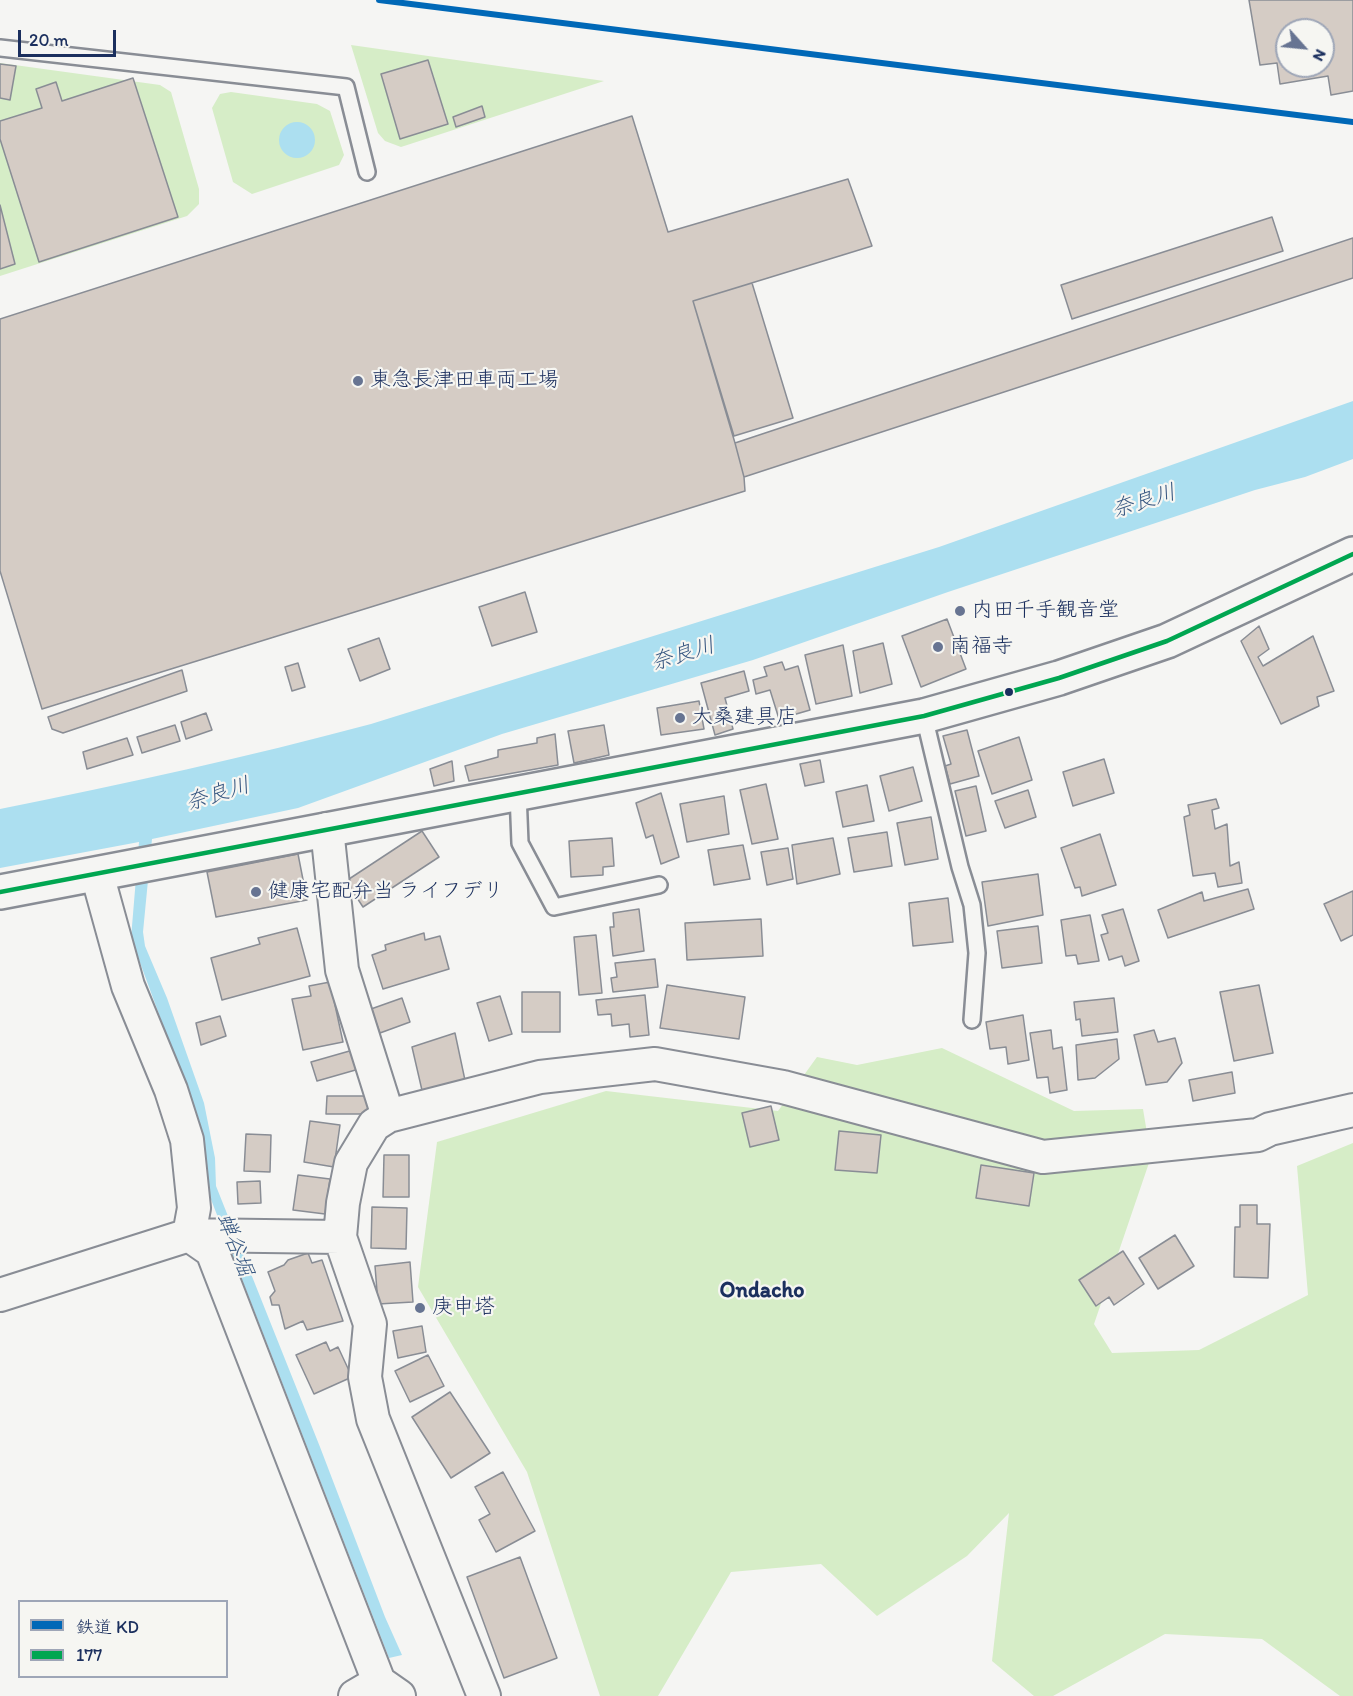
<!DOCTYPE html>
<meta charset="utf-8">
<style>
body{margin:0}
#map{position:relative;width:1353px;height:1696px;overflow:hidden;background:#f5f5f3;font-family:Itim,"Klee One",sans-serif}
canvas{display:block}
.legend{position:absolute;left:18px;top:1600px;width:210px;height:78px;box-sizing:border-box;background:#f6f6f2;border:2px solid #9ea6b7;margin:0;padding:8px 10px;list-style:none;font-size:18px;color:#1b2f5e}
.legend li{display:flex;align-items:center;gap:12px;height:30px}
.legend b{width:30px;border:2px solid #9ea6b7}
.north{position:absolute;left:1275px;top:18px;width:60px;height:60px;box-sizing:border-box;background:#f6f6f2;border:2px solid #9ea6b7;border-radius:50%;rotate:117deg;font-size:16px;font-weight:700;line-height:24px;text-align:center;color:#1b2f5e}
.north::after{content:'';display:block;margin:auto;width:21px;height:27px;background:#677492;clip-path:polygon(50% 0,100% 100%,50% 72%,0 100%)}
.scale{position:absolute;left:18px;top:30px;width:98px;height:27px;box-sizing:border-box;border:3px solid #1b2f5e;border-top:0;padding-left:8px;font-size:18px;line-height:21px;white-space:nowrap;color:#1b2f5e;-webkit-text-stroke:4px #f6f6f2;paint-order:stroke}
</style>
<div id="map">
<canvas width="1353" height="1696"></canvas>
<ul class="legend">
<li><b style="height:8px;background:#0068b7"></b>鉄道 KD</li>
<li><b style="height:8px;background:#00a651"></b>177</li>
</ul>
<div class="north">N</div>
<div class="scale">20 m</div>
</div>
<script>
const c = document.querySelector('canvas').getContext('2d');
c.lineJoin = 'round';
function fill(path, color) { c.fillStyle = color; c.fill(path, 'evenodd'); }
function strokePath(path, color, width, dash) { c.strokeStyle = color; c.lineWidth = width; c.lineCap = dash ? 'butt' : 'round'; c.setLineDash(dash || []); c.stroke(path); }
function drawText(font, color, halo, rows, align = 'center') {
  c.font = font + ' Itim,"Klee One",sans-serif'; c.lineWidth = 4.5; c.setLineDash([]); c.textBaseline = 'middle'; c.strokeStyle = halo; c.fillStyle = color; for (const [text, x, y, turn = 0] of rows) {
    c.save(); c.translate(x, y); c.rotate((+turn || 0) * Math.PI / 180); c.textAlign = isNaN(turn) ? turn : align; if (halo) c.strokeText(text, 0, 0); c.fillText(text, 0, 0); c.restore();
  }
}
fill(new Path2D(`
 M351,45L604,81L401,147L385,141L378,133Z
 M0,63L160,85L171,92L199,189V204L187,216L0,276Z
 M231,92L317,104L330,111L344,155L339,165L252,194L233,182L212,108L220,94Z
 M942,1048L1074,1111L1143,1109L1151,1157L1094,1324L1112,1353L1199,1350L1308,1295L1297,1166L1353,1143V1696H1340L1262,1639L1165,1634L1053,1696H1034L992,1661L1009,1513L967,1556L877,1616L821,1564L731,1572L658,1696H600L527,1472L418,1287L437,1142L606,1091L778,1111L817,1057L857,1065Z`), '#d6edc7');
fill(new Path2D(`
 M279 140a18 18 0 1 1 36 0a18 18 0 1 1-36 0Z
 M1353,401V459L1305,477L1255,490L948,592L753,660L502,734L298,808L152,839L143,932L145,946L167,998L204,1103L215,1158L216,1186L320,1447L385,1617L402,1655L389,1658L205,1184L203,1144L182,1077L131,938L139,842L0,868V809C125,784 248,757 371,724L939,547Z`), '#acdff0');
const building = new Path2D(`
 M1249,0H1353V91L1331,95L1328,76L1280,84L1277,63L1260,65ZM1287,30H1323V66H1287Z
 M428,60L448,124L400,139L381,74Z
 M0,64L16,66L10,100L0,98Z
 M133,78L178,217L39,262L0,139V121L42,108L36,89L56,82L62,101Z
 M482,106L485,117L456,127L453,117Z
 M632,116L668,232L848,179L872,246L693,301L735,443L744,477L745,491L42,709L0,571V319Z
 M0,205L15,264L0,269Z
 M1272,217L1283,251L1072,319L1061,285Z
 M1353,238V278L744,477L735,443Z
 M752,283L793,418L734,436L693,301Z
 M525,592L537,632L492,646L479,607Z
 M947,619L966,669L921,687L902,636Z
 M1259,626L1269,649L1258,657L1263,666L1313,636L1334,691L1317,697L1319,706L1281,724L1241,641Z
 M379,638L390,669L360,681L348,649Z
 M883,643L892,684L860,693L853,651Z
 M843,645L852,696L816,704L805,655Z
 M782,662L785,670L798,666L810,710L779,719L770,690L756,694L753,680L767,676L764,667Z
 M298,663L305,687L292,691L285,667Z
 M182,670L187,691L63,733L52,729L48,717Z
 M744,671L749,691L725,698L733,729L715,735L701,683Z
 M699,701L704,729L661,735L657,708Z
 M206,713L212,730L186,739L181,722Z
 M175,725L180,741L142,753L137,737Z
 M604,725L609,755L574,763L568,731Z
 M967,730L979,776L950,784L945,766L951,764L943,736Z
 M555,734L558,765L469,781L465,766L498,757V750L537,743V738Z
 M1019,737L1032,780L992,794L978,751Z
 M127,738L133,755L87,769L83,752Z
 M1104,759L1114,793L1073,806L1063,772Z
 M820,760L824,782L805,786L800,764Z
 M452,761L454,781L434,786L430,769Z
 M913,767L922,801L889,811L880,776Z
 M766,784L778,839L752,844L740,790Z
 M867,785L874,821L843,827L836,792Z
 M976,786L986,831L966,836L955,791Z
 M1028,790L1036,817L1005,828L995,801Z
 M661,793L679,857L661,864L653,835L646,838L636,803Z
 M724,796L729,834L687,842L680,804Z
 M1216,799L1219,808L1212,810L1215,829L1227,824L1230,866L1239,862L1242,883L1218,887L1215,873L1193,876L1184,817L1190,815L1188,805Z
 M931,817L938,859L905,865L897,823Z
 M422,831L439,857L363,907L346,881Z
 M887,832L892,866L854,872L848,838Z
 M1100,834L1116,885L1082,896L1080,887L1075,888L1061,848Z
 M612,838L614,866L603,867V875L571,877L569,841Z
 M833,838L840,874L797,884L792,845Z
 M743,845L750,879L714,885L708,850Z
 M788,848L793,879L767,885L761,852Z
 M298,854L307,900L216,917L207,872Z
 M1038,874L1043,915L988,926L982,882Z
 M1248,889L1254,909L1168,938L1158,910L1202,892L1204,901Z
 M1353,891V935L1341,941L1324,904Z
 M948,898L953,942L913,946L909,903Z
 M639,909L644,951L613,956L610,927H614L613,913Z
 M1123,909L1139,961L1125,966L1122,956L1109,960L1101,935L1108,933L1102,915Z
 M1090,915L1099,961L1078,964L1076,955L1066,956L1061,920Z
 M761,919L763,956L687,960L685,923Z
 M1038,926L1042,963L1002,968L997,931Z
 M297,928L310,976L222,1000L211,958L260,944L258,938Z
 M424,933L425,940L440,936L449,969L383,989L372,955L386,950L385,945Z
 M596,935L602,993L579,995L574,937Z
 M655,959L658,987L613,992L611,978L617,977L615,963Z
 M330,982L343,1042L303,1050L292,999L311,996L309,986Z
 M667,985L745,997L739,1039L660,1028Z
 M1259,985L1273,1053L1234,1061L1220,992Z
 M522,992H560V1032H522Z
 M645,995L649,1035L630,1037L629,1024L612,1026L611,1014L598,1015L596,1000Z
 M500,996L512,1034L489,1041L477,1003Z
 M402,998L410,1022L380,1033L371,1009Z
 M1114,998L1118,1032L1082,1036L1080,1019L1076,1020L1074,1002Z
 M1023,1015L1029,1060L1008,1064L1006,1047L990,1049L986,1022Z
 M220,1016L226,1036L201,1045L196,1023Z
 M1051,1030L1053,1049L1062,1047L1067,1090L1050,1093L1048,1077L1037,1078L1030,1033Z
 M1154,1030L1158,1042L1175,1038L1182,1063L1167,1082L1146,1085L1134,1035Z
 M455,1033L466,1085L424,1099L412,1047Z
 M1117,1039L1119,1059L1095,1078L1078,1080L1076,1045Z
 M353,1050L359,1069L317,1081L311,1062Z
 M1232,1072L1235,1093L1193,1101L1189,1080Z
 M327,1096H368V1114H326Z
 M771,1106L779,1140L750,1147L742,1113Z
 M310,1121L340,1125L334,1167L304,1162Z
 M839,1131L881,1135L877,1173L835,1170Z
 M246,1134L271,1135L270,1172L244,1171Z
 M384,1155H409V1197H383Z
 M981,1165L1034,1173L1029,1206L976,1198Z
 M298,1175L330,1179L325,1214L293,1210Z
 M260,1181L261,1203L238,1204L237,1182Z
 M1240,1205H1257V1224H1270L1268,1278L1234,1277L1235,1227H1240Z
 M372,1207L407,1208L406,1249L371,1248Z
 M1175,1235L1194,1266L1158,1289L1139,1258Z
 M1123,1251L1144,1284L1114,1305L1109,1297L1096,1306L1079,1280Z
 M308,1253L312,1263L322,1260L343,1321L307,1330L303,1321L285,1329L279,1305H272L270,1297L275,1291L268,1272L284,1265L288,1260Z
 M410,1262L413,1302L378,1304L375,1266Z
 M422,1326L426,1352L398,1358L393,1331Z
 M326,1342L330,1351L338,1347L352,1377L314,1394L296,1355Z
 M428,1355L444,1386L410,1402L395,1371Z
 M450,1392L490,1453L451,1478L412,1417Z
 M503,1472L535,1531L496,1552L479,1520L490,1514L475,1487Z
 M520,1557L557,1658L504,1678L467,1577Z`);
fill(building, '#d5ccc5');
strokePath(building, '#898d95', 1.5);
const service = new Path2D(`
 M0,48L346,87L367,172
 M924,716L960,867L972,905L977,953L972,1020
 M518,793L520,843L554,907L659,885`);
const minor = new Path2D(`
 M327,829L342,970L388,1116L374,1125L351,1163L343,1203L340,1237L370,1324L365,1377L373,1419L484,1696
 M97,874L128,986L171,1090L187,1140L194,1208L189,1235L212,1251L379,1682L399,1696
 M388,1116L540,1077L655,1064L783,1087L1043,1157L1258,1135L1270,1129L1353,1110
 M0,1295L189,1235L340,1237
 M355,1696L379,1682`);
const secondary = new Path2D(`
 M0,892L924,716L1059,678L1167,641L1353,554`);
strokePath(service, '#898d95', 20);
strokePath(minor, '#898d95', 36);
strokePath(secondary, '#898d95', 38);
strokePath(service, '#f5f5f3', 15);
strokePath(minor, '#f5f5f3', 32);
strokePath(secondary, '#f5f5f3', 33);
strokePath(new Path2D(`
 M0,892L924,716L1059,678L1167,641L1353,554`), '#00a651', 4.5);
strokePath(new Path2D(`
 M379,0L1353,122`), '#0068b7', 6);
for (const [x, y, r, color] of [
 [358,381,6,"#677492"],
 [960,611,6,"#677492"],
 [938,647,6,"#677492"],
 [1009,692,5,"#1b2f5e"],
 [680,718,6,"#677492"],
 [256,892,6,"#677492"],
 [420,1308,6,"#677492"]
]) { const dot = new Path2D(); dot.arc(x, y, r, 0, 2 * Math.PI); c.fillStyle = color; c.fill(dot); strokePath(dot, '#f6f6f2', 2); }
drawText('21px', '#1b2f5e', '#f6f6f2', [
 ["東急長津田車両工場",370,381],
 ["内田千手観音堂",972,611],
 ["南福寺",950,647],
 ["大桑建具店",692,718],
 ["健康宅配弁当 ライフデリ",268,892],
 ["庚申塔",432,1308]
], 'left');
drawText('italic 22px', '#385882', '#f6f6f2', [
 ["奈良川",1144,502,-17],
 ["奈良川",683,655,-17],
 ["奈良川",218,795,-17],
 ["蝉谷堀",234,1245,69]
]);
drawText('bold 22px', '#1b2f5e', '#f6f6f2', [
 ["Ondacho",762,1291]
]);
</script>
